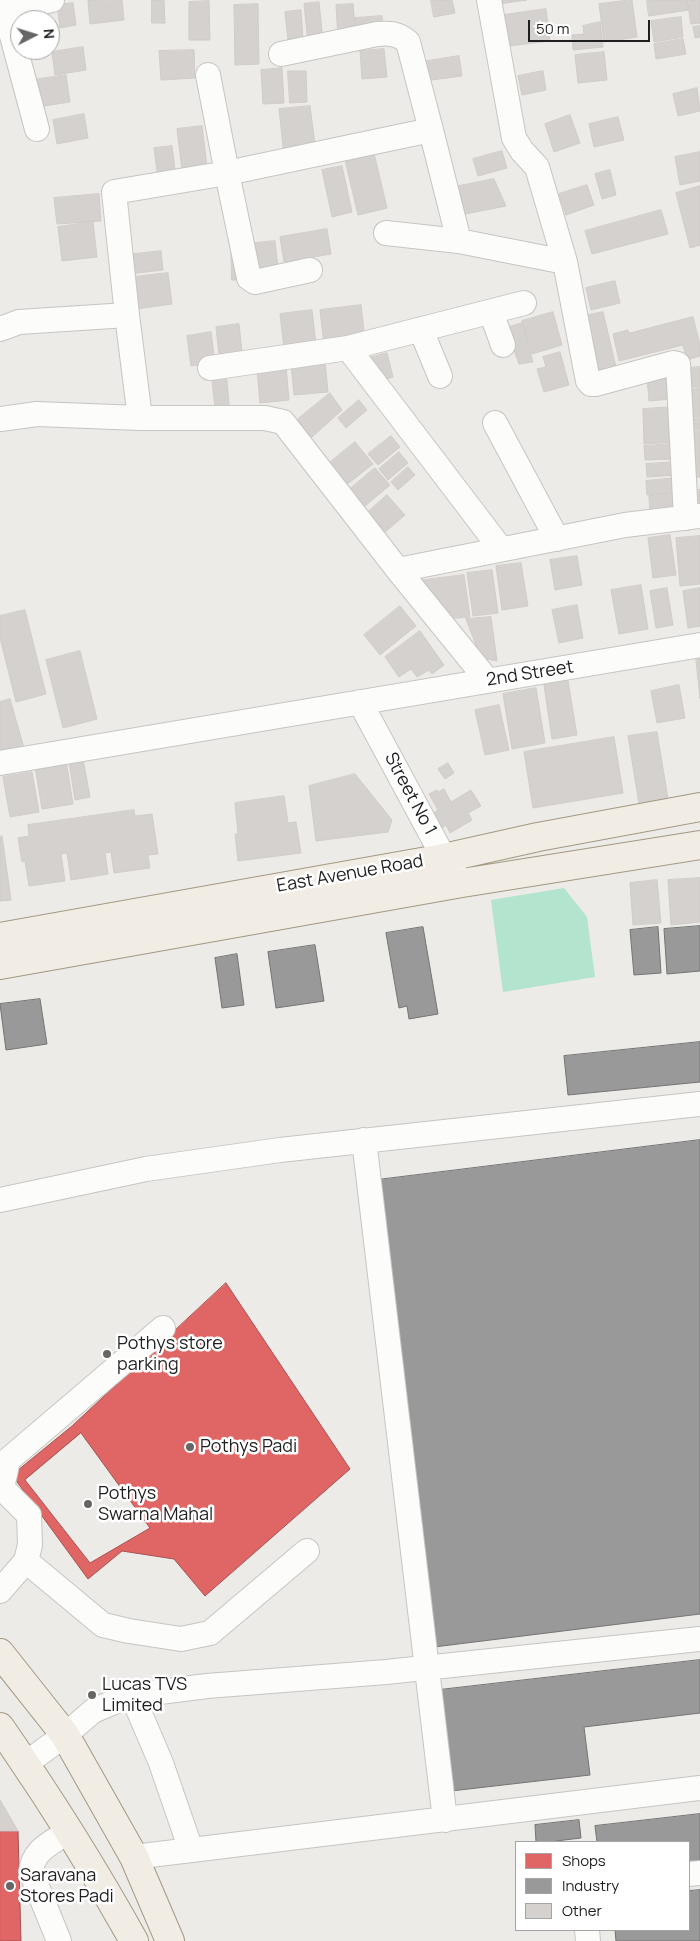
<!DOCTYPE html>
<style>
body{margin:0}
#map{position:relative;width:700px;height:1941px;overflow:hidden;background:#edebe7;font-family:Manrope,sans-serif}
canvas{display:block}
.legend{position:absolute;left:515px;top:1841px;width:175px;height:90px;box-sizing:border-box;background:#fff;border:1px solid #a5a5a5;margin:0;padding:6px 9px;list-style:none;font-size:15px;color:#1f1f1f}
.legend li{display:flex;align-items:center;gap:10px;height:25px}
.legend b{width:25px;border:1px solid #a5a5a5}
.north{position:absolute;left:10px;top:10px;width:50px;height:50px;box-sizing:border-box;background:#fff;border:1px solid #a5a5a5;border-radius:50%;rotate:85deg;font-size:14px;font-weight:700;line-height:20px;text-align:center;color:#1f1f1f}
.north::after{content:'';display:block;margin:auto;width:18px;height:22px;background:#676665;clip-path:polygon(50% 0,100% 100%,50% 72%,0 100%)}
.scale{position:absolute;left:528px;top:20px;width:122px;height:22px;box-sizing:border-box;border:2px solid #1f1f1f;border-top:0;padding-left:6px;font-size:15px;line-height:18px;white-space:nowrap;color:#1f1f1f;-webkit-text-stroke:4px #fff;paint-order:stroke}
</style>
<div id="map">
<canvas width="700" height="1941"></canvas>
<ul class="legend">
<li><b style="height:14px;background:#e06666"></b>Shops</li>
<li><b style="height:14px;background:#999"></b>Industry</li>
<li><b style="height:14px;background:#d4d1ce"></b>Other</li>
</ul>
<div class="north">N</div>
<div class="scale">50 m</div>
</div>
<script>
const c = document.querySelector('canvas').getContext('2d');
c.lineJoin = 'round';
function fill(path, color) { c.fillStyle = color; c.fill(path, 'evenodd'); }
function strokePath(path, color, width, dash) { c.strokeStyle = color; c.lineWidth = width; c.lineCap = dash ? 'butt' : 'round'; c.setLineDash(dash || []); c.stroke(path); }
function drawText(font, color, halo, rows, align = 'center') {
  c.font = font + ' Manrope,sans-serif'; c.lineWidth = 5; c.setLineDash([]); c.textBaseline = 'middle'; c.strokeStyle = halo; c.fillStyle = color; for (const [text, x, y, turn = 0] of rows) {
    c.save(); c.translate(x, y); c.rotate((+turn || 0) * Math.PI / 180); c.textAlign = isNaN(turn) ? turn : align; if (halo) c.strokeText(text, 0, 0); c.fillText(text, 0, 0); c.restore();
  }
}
fill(new Path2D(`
 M564,888L587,917L595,977L503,992L491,900Z`), '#b2e4ce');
const shops = new Path2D(`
 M226,1283L350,1469L205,1596L174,1559L122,1551L88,1579L12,1475L72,1426Z
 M81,1433L150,1528L90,1563L25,1480Z
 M0,1831H18L21,1941H0Z`);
fill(shops, '#e06666');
strokePath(shops, '#a65151', 1);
const industry = new Path2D(`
 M700,926V971L667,974L664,929Z
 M423,927L438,1014L409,1019L407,1006L399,1008L386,933Z
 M658,927L661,973L634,975L630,930Z
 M315,945L324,1001L276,1008L268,952Z
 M237,954L244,1005L222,1008L215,958Z
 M40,999L47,1044L6,1050L0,1004Z
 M700,1042V1082L568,1095L564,1056Z
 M700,1140V1614L434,1647L377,1180Z
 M700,1660V1713L584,1727L590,1775L451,1791L439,1690Z
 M700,1814V1863L689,1864V1842H597L595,1826Z
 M579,1820L581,1838L556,1841L557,1842H536L535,1825Z
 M700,1890V1941H616L615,1930H689V1891Z`);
fill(industry, '#999');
strokePath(industry, '#747474', 1);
const building = new Path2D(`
 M122,0L124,20L90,24L88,1Z
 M152,0H164L165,23H152Z
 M431,0H452L455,13L434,17Z
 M498,0H527L499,4Z
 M632,0L637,37L604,42L599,4Z
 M647,0H687L689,10L649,16Z
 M688,0H700V23L691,24Z
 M209,1L210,40H189V2Z
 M319,2L323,41L308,43L304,4Z
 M73,3L76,25L60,28L57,5Z
 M258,4L259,64L235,65L234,5Z
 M353,4L356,37L338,38L336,5Z
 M44,8L46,20H20V30L17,13Z
 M546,9L550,41L509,46L504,15Z
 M301,10L303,38L288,40L285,12Z
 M382,16L383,33L357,35L355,18Z
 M681,17L683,37L654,42L651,21Z
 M600,22L603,47L573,50L572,35L584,34L583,26Z
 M700,26V37L695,38L693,27Z
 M683,39L686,54L656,59L654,44Z
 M83,47L86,70L55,75L52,52Z
 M384,49L387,77L362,79L360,51Z
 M194,50L195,78L161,80L159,51Z
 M604,52L607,80L578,83L575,55Z
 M459,56L462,76L424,81L421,62Z
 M282,68L284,103L263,104L261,70Z
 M288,71H306L307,102L290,103Z
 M543,71L546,90L522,95L518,76Z
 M66,75L70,102L37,107L33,80Z
 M697,88L700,111L678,116L673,94Z
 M310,106L316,152L284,155L279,109Z
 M84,114L88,138L57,144L53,120Z
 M570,115L580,143L554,152L545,124Z
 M618,117L624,140L594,147L589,124Z
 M202,126L208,175L183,178L177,129Z
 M172,146L176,177L158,179L154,148Z
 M502,151L507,168L478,176L473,159Z
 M700,152V181L680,185L675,157Z
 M374,153L387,208L358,215L345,160Z
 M342,166L352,212L332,217L322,170Z
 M610,170L616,195L602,199L595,174Z
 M494,179L506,206L460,215L454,187Z
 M587,185L594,205L566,215L559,194Z
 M700,186V245L690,248L676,193Z
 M99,194L101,221L57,224L54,198Z
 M661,210L668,234L592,254L585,231Z
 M93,222L97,257L62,261L58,227Z
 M327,229L331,254L284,262L280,237Z
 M275,241L278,268L252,271L246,244Z
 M231,248L245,280H232Z
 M161,251L163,270L128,274L126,255Z
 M168,273L172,304L129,310L125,278Z
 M615,281L620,303L591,310L586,288Z
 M361,305L365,339L324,344L320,310Z
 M312,310L316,344L284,348L280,314Z
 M553,312L562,345L532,354L522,321Z
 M603,312L617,371L595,378L579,317Z
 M693,317L700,345V356L687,360L683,345L619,361L613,334L628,330L629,333Z
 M522,323L533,362L519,364L506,328Z
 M239,324L243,361L220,364L216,327Z
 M211,332L215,363L191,366L187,336Z
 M560,352L569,385L544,392L537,369L546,367L543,357Z
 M387,353L393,377L375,382L369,358Z
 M325,361L328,392L294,395L291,364Z
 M286,366L289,400L260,403L257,369Z
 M700,367V386L688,387L687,368Z
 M669,375L671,399L649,401L647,377Z
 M227,380L230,415L216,417L212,381Z
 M700,388V399H688V389Z
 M330,393L342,410L310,439L298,419Z
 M359,400L367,410L346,428L338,418Z
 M700,400V416L688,417L687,401Z
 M674,407L675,442L644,444L643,409Z
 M700,418V429L691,430L690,419Z
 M700,431V458H692L690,432Z
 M391,436L400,447L378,465L368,454Z
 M355,442L373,464L340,490L323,468Z
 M673,444L674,459L645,460L644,446Z
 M399,452L408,463L388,480L379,469Z
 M700,459V477L689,478L688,460Z
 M675,462L676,475L647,477L646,464Z
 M408,467L415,475L398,490L391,482Z
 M375,468L390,485L359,511L345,493Z
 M675,478V493L647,495L646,481Z
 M700,490V510L689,491Z
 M676,494L678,516L650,518L649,496Z
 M387,495L405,515L377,539L359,520Z
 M670,535L676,575L653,578L648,538Z
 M700,536V584L680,586L676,538Z
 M577,556L582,585L555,590L550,560Z
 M521,563L528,606L502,610L496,566Z
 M492,570L498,613L473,616L467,573Z
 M464,575L470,617L445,619L416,581Z
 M641,585L648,629L619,634L611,590Z
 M667,588L673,625L656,628L650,591Z
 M700,588V626L688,628L683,591Z
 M577,605L583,638L559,643L552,610Z
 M400,606L416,626L380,655L364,635Z
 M25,610L46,694L16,702L0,638V616Z
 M491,617L497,661L481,658L466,619Z
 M420,631L444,665L432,674L429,670L417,677L411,669L399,677L385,657Z
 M80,651L97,719L63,728L46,660Z
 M696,657H700V698Z
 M568,681L577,735L552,739L544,685Z
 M679,685L685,718L657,723L651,691Z
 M536,688L545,743L512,749L503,694Z
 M10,699L24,748L0,755V702Z
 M499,705L509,750L485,755L475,710Z
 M657,732L668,799L639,804L628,736Z
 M614,737L623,793L533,808L524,752Z
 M83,759L90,797L75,800L69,762Z
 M66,760L73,804L42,809L35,766Z
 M448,763L454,773L445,779L438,769Z
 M32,772L39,812L10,817L3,777Z
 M355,774L392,820L388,832L316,841L309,786Z
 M444,789L451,802L471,790L481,806L468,813L472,820L450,833L446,825L440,829L432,814L438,810L429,794L437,790L438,792Z
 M284,796L288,823L296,822L301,853L238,861L235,834H238L235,803Z
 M134,810L135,816L152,814L158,854L148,855L150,868L114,873L111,852L105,853L108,874L71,880L67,853L61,854L65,881L29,886L25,861L22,862L18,838L29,836L28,825Z
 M2,836L11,900L0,901V837Z
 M700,878V922L671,925L668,880Z
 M657,880L661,923L633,925L630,883Z
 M0,1800L18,1831H0Z`);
fill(building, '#d4d1ce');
strokePath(building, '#d0ccc8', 1);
const minor = new Path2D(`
 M489,0L514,138L522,151L537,167L565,262
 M5,10L37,129
 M0,11L52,0
 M281,54L377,34C390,33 397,33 408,42L431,130
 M208,75L227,173L431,130L459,241L386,233
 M459,241L565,262L588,381L591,384H596L673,363L678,364L686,518
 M491,312L503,345
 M127,315L114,192L227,173L249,278L255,282L310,270
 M0,329L19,322L127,315L140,418
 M421,330L440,376
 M348,348L501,549
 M210,368L348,348L524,303
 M0,419L37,414L140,418H265L283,422L398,570
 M495,423L557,539
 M488,681L398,570L625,525L700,516
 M360,702L444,858L455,873
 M0,763L700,645
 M364,1140L445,1820
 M0,1200L146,1169L280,1150L700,1104
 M26,1561L103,1625L129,1631L181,1639L210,1633L307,1551
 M0,1591L26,1561L30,1545L29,1515L2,1488L8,1460L163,1328
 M132,1695L161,1763L191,1850
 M25,1764L65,1735L93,1711L128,1696L207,1686L386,1672L700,1639
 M134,1857L700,1788
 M689,1874L700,1873
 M587,1930L588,1941
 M59,1941L31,1872C33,1849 52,1843 69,1831`);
const major = new Path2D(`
 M0,937L444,858L538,837L700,807
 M0,965L462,883L700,845
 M0,1653L65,1735L134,1857L170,1941
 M0,1727C48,1796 93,1867 134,1941`);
strokePath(minor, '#c6c5c3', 26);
strokePath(major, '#a39883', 30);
strokePath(minor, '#fcfcfb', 24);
strokePath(major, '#f1ece4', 28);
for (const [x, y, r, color] of [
 [107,1354,5,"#676665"],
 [190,1447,5,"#676665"],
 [88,1504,5,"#676665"],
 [92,1695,5,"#676665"],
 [10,1886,5,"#676665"]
]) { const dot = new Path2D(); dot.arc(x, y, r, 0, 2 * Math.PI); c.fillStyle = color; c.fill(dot); strokePath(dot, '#fff', 2); }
drawText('18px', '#1f1f1f', '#fff', [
 ["2nd Street",530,674,-9],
 ["Street No 1",410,794,62],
 ["East Avenue Road",350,874,-10]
]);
drawText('18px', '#1f1f1f', '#fff', [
 ["Pothys store",117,1344],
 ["parking",117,1365],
 ["Pothys Padi",200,1447],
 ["Pothys",98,1494],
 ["Swarna Mahal",98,1515],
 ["Lucas TVS",102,1685],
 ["Limited",102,1706],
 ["Saravana",20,1876],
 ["Stores Padi",20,1897]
], 'left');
</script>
